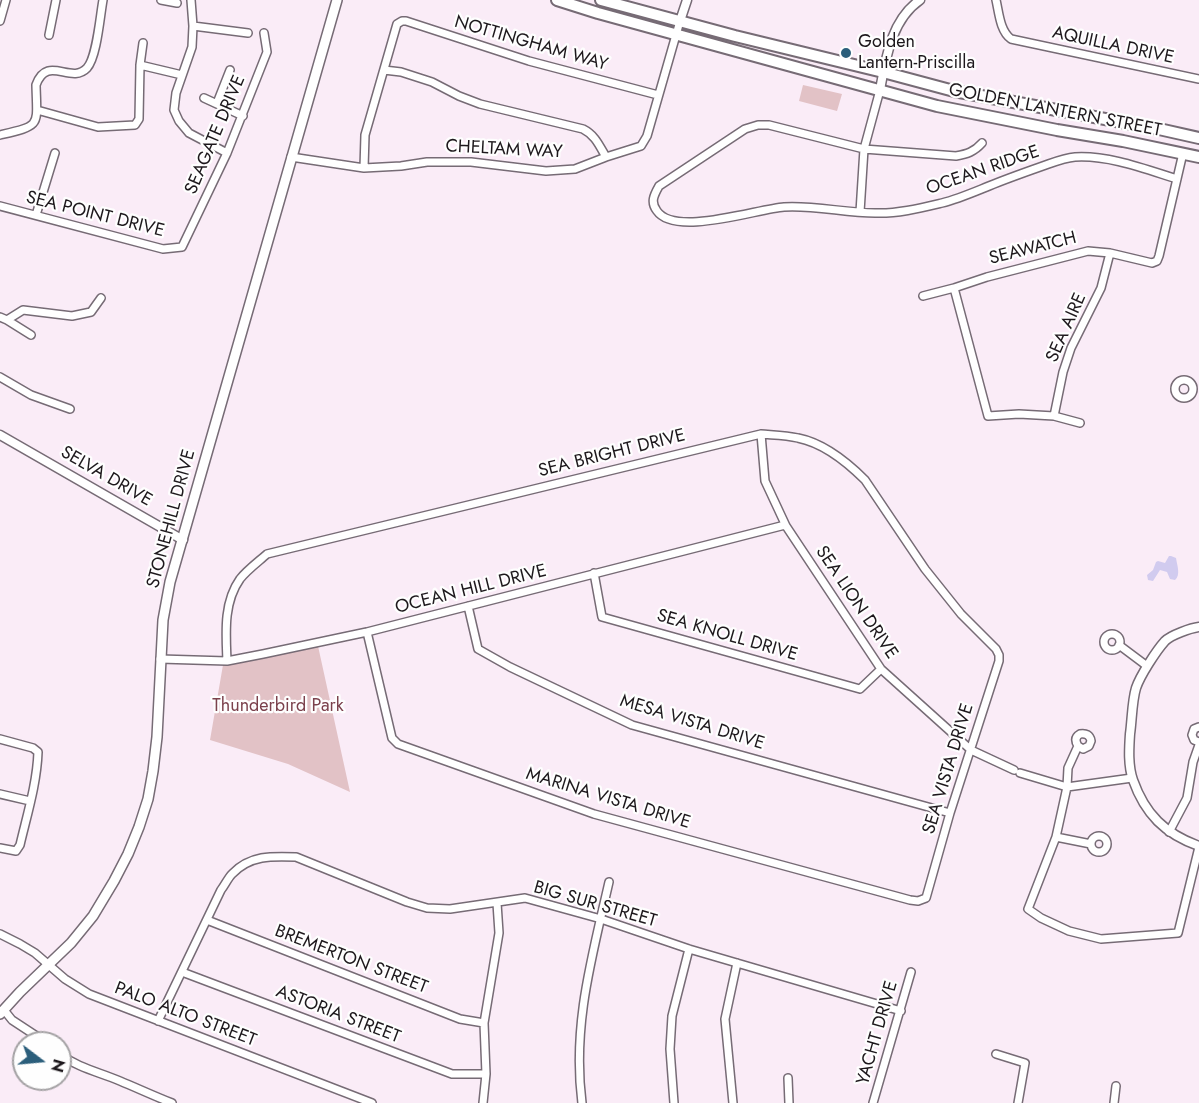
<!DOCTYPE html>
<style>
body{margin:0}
#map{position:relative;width:1199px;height:1103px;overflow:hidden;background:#faecf7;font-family:Jost,sans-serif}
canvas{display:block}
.north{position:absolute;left:12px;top:1031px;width:60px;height:60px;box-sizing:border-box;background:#fefefe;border:2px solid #a4a2a4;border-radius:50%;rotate:106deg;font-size:16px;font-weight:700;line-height:24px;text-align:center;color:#1d181c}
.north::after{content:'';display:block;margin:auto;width:21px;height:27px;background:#2b5e7b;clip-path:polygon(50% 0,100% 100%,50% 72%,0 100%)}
</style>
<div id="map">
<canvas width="1199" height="1103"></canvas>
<div class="north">N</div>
</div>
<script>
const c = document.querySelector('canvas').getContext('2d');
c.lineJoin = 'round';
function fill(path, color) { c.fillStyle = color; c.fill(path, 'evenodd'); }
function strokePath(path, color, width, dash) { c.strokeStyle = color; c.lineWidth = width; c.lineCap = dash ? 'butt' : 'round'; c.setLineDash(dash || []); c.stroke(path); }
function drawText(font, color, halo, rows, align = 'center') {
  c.font = font + ' Jost,sans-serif'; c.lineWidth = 4.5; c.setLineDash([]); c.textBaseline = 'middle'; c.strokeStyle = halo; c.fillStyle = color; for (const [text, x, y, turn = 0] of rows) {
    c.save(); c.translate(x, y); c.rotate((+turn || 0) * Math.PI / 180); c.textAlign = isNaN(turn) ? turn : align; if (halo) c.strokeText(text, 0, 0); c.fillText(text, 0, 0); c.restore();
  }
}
fill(new Path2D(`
 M803,85L842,94L837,111L799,101Z
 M318,646L350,792L288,764L210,740L223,665Z`), '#e2c2c6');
fill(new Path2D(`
 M1169,556H1171L1176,558C1177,565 1181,575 1175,580L1170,579L1167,572L1160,570L1153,581L1148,580L1147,575L1153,570L1156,562L1158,561L1165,563Z`), '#d1cbef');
const minor = new Path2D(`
 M161,0L177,3
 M191,0L193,26L192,47L176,93L174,110L179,121L189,133L227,153
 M996,0C999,13 1000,31 1011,39L1199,79
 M0,21L6,0
 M193,26L248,33
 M49,35L56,0
 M140,65L182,75
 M384,70L401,72L432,82L459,96L480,104L583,129C595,135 599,145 606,157
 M204,98L243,116
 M217,103L230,70
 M37,110L98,127L135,125L139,119L140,65L143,43
 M0,135C42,125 37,127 36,85C47,54 71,85 87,68C97,57 100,16 103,0
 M982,143C974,152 967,154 956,156L864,149L769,125H758L745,129L659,186C654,195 650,202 657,211C675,237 757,209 784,207C814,205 845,213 875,213C897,214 921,208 942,203C958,199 974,192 989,186C1006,179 1023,173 1040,167C1052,163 1063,158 1075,157C1109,155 1145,169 1177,179
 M291,157L364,168L401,166L427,162H471L546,171L575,169L606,157L641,146L647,136L680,21
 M364,168L365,135L397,24L402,21H406L529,61L658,95
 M0,206L163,249L182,247L227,153L267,52L264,33
 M860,212L864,149L880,90
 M36,215L55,153
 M954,288L988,416L1019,414L1054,416L1080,423
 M923,296L954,288L987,277L1088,251L1110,253L1152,263L1157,261L1159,256L1183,153
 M0,317L7,320L31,335
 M7,320L23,310L72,316L91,312L101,298
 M0,377L31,395L70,409
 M1175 389a9 9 0 1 1 18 0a9 9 0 1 1-18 0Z
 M1054,416L1063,372L1071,348L1101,288L1110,253
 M761,434L765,481L786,526L881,669L971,750L1014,770
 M594,573L602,617L860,689L881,669
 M468,606L478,649L510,667L632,725L950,813
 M1104 642a8 8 0 1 1 16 0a8 8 0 1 1-16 0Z
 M1119,645L1147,666
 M160,659L227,661L263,654L367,632L785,525
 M227,661C226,634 223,603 240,579C247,570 258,562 267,554L761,434C773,435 786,435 798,438C823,443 847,462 865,480L925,569L961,614L996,649L999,655V661L950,813L926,898L918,901L910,900L594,814L398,744L392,738L367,632
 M1199,727L1194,729L1192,735L1194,740L1199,742
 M0,739L33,748L38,752C37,783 27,815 20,845L16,851L0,848
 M1078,746L1083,749L1089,746L1091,741C1090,735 1086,733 1080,734C1075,737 1075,741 1078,746L1068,768L1067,787L1056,837L1028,909L1041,918L1069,931L1101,939L1178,933L1199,847
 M1020,773L1067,787L1132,778
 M0,794L30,801
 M1169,832L1187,798L1193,762L1199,745
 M1091 844a8 8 0 1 1 16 0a8 8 0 1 1-16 0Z
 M1056,837L1091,844
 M207,920L460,1019L484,1023
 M0,934L20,944L35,953L65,979L89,994L372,1103
 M182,972L452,1074H486
 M4,1010L12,1020L47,1043
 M158,1021L221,890C225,885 228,878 232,874C250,855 272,856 296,857L407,902L427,908L450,909L525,898L601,919L689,949L901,1011
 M60,1054C78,1068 99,1072 120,1081C137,1088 154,1096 172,1103
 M996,1054L1025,1063L1018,1103
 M788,1078L789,1103
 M483,1103L486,1074L484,1023L499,933L497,903
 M582,1103C572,1026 592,957 609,882
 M674,1103L670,1049L672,1016L689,949
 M733,1103L725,1019L737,963
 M873,1103L911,972
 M1114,1103L1116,1086`);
const tertiary = new Path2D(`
 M680,21L687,0
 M880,90C886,58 891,20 920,0
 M0,435L183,540
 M1199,627C1191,628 1171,635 1165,641C1156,651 1140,676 1136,688C1132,701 1132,720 1130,734C1129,749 1128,766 1133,780C1145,814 1165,834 1199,846`);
const secondary = new Path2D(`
 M0,1014L20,992L71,943L93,916L114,881L128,854L139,827L148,799L153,771L157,737L163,620L170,582L337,0`);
const primary = new Path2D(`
 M557,0L598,13L937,106L1057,130L1123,141L1199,157
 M601,0L735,36L883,72L954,91L1159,129L1199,138`);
strokePath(minor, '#766b75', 10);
strokePath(tertiary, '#766b75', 11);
strokePath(secondary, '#766b75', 12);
strokePath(primary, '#766b75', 14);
strokePath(minor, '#fff', 7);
strokePath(tertiary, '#fff', 8);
strokePath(secondary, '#fff', 9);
strokePath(primary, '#fff', 10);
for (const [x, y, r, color] of [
 [846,53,6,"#2b5e7b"]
]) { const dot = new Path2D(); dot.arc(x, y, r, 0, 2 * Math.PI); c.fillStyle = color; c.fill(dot); strokePath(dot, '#fefefe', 2); }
drawText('18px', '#1d181c', '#fefefe', [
 ["Golden",858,43],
 ["Lantern-Priscilla",858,64]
], 'left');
drawText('18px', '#1d181c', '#fefefe', [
 ["NOTTINGHAM WAY",531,44,16],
 ["AQUILLA DRIVE",1113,46,12],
 ["GOLDEN LANTERN STREET",1055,111,11],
 ["SEAGATE DRIVE",216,135,-67],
 ["CHELTAM WAY",504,150,3],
 ["OCEAN RIDGE",983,171,-19],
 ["SEA POINT DRIVE",95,215,14],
 ["SEAWATCH",1033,249,-14],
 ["SEA AIRE",1067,328,-66],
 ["SEA BRIGHT DRIVE",612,454,-14],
 ["SELVA DRIVE",106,477,30],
 ["STONEHILL DRIVE",172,519,-75],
 ["OCEAN HILL DRIVE",471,590,-14],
 ["SEA LION DRIVE",856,603,56],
 ["SEA KNOLL DRIVE",727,636,16],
 ["MESA VISTA DRIVE",692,723,17],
 ["SEA VISTA DRIVE",949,769,-73],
 ["MARINA VISTA DRIVE",608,799,17],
 ["BIG SUR STREET",595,905,16],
 ["BREMERTON STREET",351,960,21],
 ["PALO ALTO STREET",185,1015,21],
 ["ASTORIA STREET",338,1015,21],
 ["YACHT DRIVE",878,1033,-74]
]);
drawText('18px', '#7b414c', '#fefefe', [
 ["Thunderbird Park",278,707]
]);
</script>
